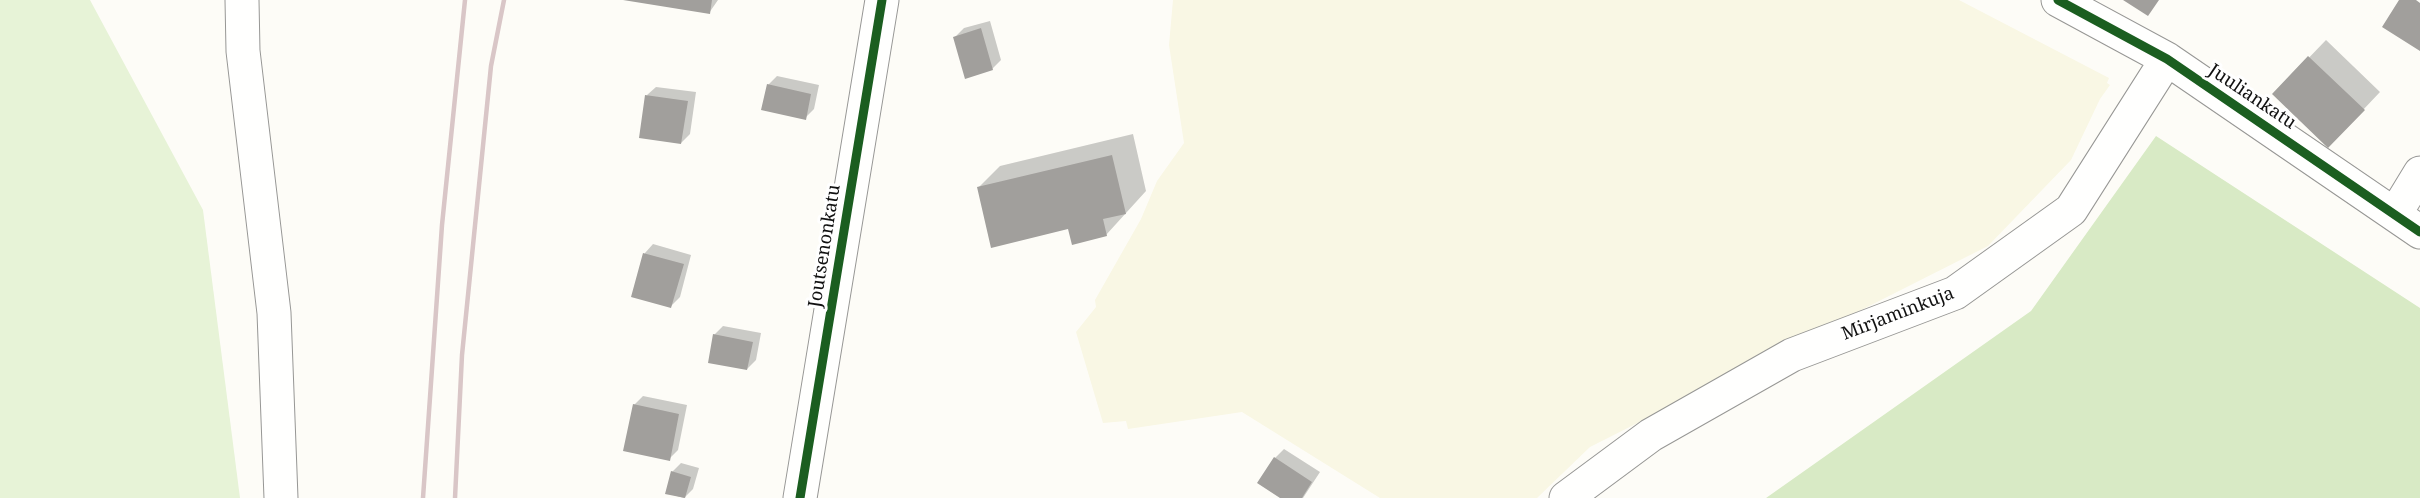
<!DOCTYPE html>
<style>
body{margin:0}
canvas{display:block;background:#fdfcf7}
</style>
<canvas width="2420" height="498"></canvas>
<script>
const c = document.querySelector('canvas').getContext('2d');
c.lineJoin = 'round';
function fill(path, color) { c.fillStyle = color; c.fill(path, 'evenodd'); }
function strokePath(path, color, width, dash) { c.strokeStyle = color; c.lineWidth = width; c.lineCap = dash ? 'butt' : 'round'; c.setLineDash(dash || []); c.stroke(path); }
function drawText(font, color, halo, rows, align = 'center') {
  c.font = font + ' "Noto Serif",serif'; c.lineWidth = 6; c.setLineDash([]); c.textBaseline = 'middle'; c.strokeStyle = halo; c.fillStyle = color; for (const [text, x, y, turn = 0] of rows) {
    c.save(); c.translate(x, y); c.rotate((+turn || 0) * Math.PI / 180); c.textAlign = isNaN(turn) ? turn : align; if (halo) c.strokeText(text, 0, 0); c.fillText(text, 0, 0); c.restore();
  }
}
fill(new Path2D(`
 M1173,0H1959L2109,78L2107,83L2110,85L2100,99L2071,160L1988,246L1590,447L1537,498H1380L1242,412L1128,429L1126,421L1103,423L1076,332L1096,307L1095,300L1141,219L1157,181L1184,143L1169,45Z`), '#f9f7e4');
fill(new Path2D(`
 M0,0H90L203,210L240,498H0Z`), '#e7f3d7');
fill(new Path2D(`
 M2156,136L2420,308V498H1766L2031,311Z`), '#d8eac5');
fill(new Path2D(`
 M629,0H718L709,13Z
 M990,21L1001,60L992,69L955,37L964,28Z
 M2326,40L2380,92L2345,129L2274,94Z
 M777,76L819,85L814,109L805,118L768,85Z
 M656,87L696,92L690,134L681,143L647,95Z
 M1133,134L1146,191L1106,235L1069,227L978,188L1000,166Z
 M653,244L691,255L680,297L671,306L633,296L645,253Z
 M723,326L761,333L756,360L747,369L714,335Z
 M643,396L687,405L678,450L669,459L634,405Z
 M1284,449L1320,472L1303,498H1282L1275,458Z
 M681,463L699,468L693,489L684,498L666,493L672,472Z`), '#0003');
fill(new Path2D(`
 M623,0H712L710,14Z
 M2123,0H2159L2148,16Z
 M2399,0H2416L2420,3V51L2382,27Z
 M981,28L993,70L965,79L953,37Z
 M2308,56L2365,110L2328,148L2272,94Z
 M767,84L811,94L806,120L761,110Z
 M645,95L688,101L681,144L639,138Z
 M1112,155L1126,214L1103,219L1107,236L1072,245L1068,229L991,248L977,187Z
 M643,253L684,264L671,308L631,297Z
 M713,334L753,342L747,370L708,363Z
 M633,404L679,414L670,461L623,451Z
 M1274,457L1312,482L1302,498H1280L1257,483Z
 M671,471L691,477L685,498L665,494Z`), '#a19f9c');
const minor = new Path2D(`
 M242,0L243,51L274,313L281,498
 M2058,0L2167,59L2420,232
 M2395,214L2420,173
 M800,498L882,0
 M1566,498L1651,435L1792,355L1955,293L2071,210L2167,59`);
strokePath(minor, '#979795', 35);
strokePath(minor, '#fffffe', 33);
strokePath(new Path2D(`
 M423,498L442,225L465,0
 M455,498L462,355L491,66L504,0`), '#d9c6c7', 4.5);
strokePath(new Path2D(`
 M2058,0L2167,59L2420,232
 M800,498L882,0`), '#1b5e20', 9);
drawText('18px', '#111', '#fff', [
 ["Juuliankatu",2252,97,34],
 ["Joutsenonkatu",825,246,-81],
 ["Mirjaminkuja",1898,314,-21]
]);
</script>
